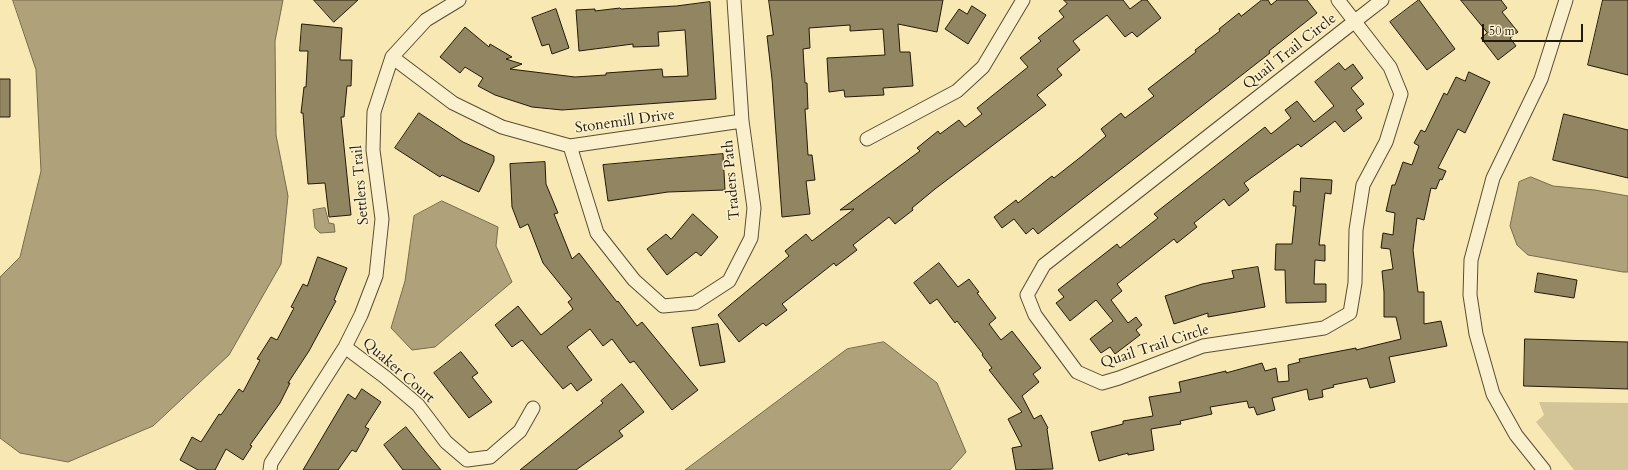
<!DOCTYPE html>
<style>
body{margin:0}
#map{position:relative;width:1628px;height:470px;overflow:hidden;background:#f7e8b4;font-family:Cardo,serif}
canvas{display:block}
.scale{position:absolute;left:1482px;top:24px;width:101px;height:18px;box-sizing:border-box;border:2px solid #241908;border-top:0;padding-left:5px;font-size:12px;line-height:14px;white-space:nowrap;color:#241908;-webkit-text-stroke:3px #faf0ce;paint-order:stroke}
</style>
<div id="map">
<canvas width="1628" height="470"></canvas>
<div class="scale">50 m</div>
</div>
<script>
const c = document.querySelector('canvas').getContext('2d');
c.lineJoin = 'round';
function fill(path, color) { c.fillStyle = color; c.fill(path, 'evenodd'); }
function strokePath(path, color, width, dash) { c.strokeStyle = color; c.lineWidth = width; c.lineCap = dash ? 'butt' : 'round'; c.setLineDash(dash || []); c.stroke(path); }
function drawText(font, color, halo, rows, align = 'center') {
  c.font = font + ' Cardo,serif'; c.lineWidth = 3; c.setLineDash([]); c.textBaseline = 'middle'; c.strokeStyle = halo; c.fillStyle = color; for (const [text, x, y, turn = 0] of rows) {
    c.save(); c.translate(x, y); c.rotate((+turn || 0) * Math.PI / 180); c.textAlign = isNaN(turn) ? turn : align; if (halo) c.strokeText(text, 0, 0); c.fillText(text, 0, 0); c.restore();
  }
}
fill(new Path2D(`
 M1539,402L1628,403V470H1574L1536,422L1544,415Z`), '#d3c597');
const water = new Path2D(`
 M13,0H283L275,41L276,135L288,196L281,264L229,355L153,426L68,462L20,453L0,438V277L20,257L41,171L36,70Z
 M1531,177L1553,186L1595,190L1628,196V272H1623L1528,255L1517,245L1510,226L1519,182Z
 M442,201L498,227L496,246L512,282L435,347L412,350L391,328L405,281L414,216Z
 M325,208L329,223L334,224L335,232L320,233L315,228L313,210Z
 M884,342L937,383L966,452L950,470H685L847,349Z`);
fill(water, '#afa27a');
strokePath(water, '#776b4c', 1);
const building = new Path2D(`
 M314,0H358L334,22Z
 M769,0H943L937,32L898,24L900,52H910L913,86L883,88L884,95L845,97L844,90L829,92L827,58L885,55L883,29L850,31V25L809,28L810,48L803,49L805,83H807L808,109H805L808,155H812L815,180L806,181L810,214L782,217L772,79L767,36L773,35Z
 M1064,0H1123L1130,9L1142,0H1147L1161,18L1137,37L1132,32L1125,37L1107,15L1073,41L1080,50L1057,69L1062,75L1037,95L1046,105L935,189L912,208L913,210L895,224L889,217L853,245L857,250L836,266L834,263L782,304L787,310L766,326L763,323L739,342L718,315L789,256L785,251L806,234L812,241L854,209L840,210L920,151L917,148L938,131L940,134L959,120L965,127L982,114L977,108L1028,67L1020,58L1041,41L1038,38L1064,17L1059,11L1067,4Z
 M1262,0H1268L1271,5L1277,0H1307L1317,13L1269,51L1270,53L1038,234L1033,228L1026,234L1014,219L1002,228L994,217L1016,200L1018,203L1052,176L1054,178L1082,156L1106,136L1101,129L1121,113L1125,118L1154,96L1148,89L1196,52L1195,50L1220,31L1219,29L1239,13L1241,16Z
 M1419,0L1455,49L1427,70L1390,22Z
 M1461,0H1501L1507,8L1502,12L1518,32L1510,38L1516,46L1498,60L1481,38L1487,33Z
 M1603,0H1628V75L1588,65Z
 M710,2L716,99L562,110L532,107L495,95L478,86L483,78L465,67L460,73L440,57L465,27L489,47L490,44L512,57L506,59L522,64L510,69L575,77L606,75V73L662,69L663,77L688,76L685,30L658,32L659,46L633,47V44L579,51L576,10L595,9V11L620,8L621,9L676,6Z
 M972,6L986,15L968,44L945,29L959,9L967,14Z
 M556,9L569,48L552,54L549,44L542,46L532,18Z
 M302,24L342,28L340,60H352L351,86H347L344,117H341L351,215L329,217L325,183L308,184L303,113H301L304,87H306L308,51H300Z
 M1339,63L1345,70L1353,64L1363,78L1351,88L1364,104L1356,110L1362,118L1344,132L1335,121L1301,147L1298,144L1244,183L1249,190L1229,206L1224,199L1194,223L1197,227L1177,243L1174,239L1117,284L1122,291L1111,300L1128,323L1136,317L1142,325L1136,330L1140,335L1115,354L1110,347L1101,353L1090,339L1113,321L1096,300L1070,321L1056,303L1064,297L1058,290L1117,244L1120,248L1158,218L1154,214L1265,127L1271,134L1291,118L1285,110L1297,101L1314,122L1334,106L1315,82Z
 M1469,72L1490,82L1465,133L1458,129L1438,168L1446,171L1442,180L1440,179L1436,189L1431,188L1424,220L1417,218L1413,250L1418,292H1424V324L1441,321L1447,346L1389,357L1395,382L1370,388L1367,378L1333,385L1334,387L1322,390L1323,397L1309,400L1307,389L1272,398L1275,410L1257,415L1254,407L1249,408L1247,401L1210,407L1212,414L1180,421L1181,424L1151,429L1154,450L1128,455V453L1099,461L1091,432L1123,424V421L1153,416L1149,397L1181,392L1179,382L1226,371V373L1262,363L1265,371L1276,368L1278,382L1289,381L1288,365L1300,362L1299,359L1356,348V350L1401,339L1396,317H1384V292L1382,271L1393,269L1390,249L1381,248L1383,233L1393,235L1395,213L1386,211L1392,185H1395L1403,162L1412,165L1419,146L1414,143L1421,130L1425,132L1444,93L1447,95L1456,77L1465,81Z
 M0,79H10V117H0Z
 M419,113L463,142L494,156V161L479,192L442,175L440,177L395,148Z
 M1564,114L1628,130V178L1553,160Z
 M723,154L725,190L668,192L608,201L603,165Z
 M545,162L546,184L558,213L554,214L572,259L579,253L617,302L618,301L637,326L642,322L698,390L672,410L634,361L630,363L612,339L603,346L590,329L567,347L592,380L577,391L571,383L563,389L522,340L512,347L495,325L518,306L541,335L573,309L568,302L572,299L543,263L528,224L520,228L512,207L510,164Z
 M1301,178L1332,180L1331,194L1325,193L1319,245H1325V261L1315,260L1314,284H1326V302L1286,303L1285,270H1275L1276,244H1292L1296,206H1293L1294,191L1300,192Z
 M693,214L718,237L701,256L696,252L667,275L647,249L666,234L671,239Z
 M318,257L347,268L334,300L336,301L309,351L288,383H290L280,403L250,445L252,446L243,460L226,449L215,470H198L180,460L192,437L201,442L219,414L221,415L239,389L243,392L260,360L257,359L271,337L277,340L294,308L291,307L303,284L307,286Z
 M939,263L958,287L969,279L979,292L977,293L996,318L989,324L1001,340L1012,331L1041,368L1033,374L1039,382L1022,396L1034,419L1041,415L1048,428L1047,429L1053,469L1016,470L1012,448L1022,446L1008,419L1022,412L989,370L992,368L982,355L983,354L957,321L955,323L937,299L930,304L914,283Z
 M1258,267L1265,307L1208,317V313L1174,324L1165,296L1202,284L1234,278L1232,271Z
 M1538,273L1577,280L1574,298L1535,292Z
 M718,324L725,362L700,366L692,328Z
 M1525,339L1628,342V389L1524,386Z
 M461,352L478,373L472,377L492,402L469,418L434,373Z
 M622,384L644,412L619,431L623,436L576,470H520L603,403L601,401Z
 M362,389L381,402L365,427L369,429L356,452L352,450L338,470H303L348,394L355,399Z
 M406,427L425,451L441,470H403L384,445Z`);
fill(building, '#928561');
strokePath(building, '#241908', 1);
const street = new Path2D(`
 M1338,0L1390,67L1401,94L1386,142L1363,185L1356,230L1355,283L1350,313L1324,328L1203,346L1119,378L1102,383L1077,372L1035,315L1027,295L1044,265L1355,21L1382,0
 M392,57L453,103L502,127L570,146L742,121
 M867,139L957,91L983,67L1023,0
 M570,146L597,233L634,280L663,306L695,303L729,281L751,238L754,208L742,121L734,0
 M345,347L385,377L418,405L446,442L467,460L490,457L520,431L533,408
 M270,470L271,463L345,347L361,315L376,276L382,219L373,150L374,112L392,57L426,20L459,0
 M1544,470L1516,435L1493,394L1476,334L1470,295L1471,260L1493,178L1541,79L1566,0`);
strokePath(street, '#594d33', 15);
strokePath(street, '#faf0ce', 13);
drawText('15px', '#241908', '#faf0ce', [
 ["Quail Trail Circle",1290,52,-38],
 ["Stonemill Drive",625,122,-8],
 ["Traders Path",732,180,-95],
 ["Settlers Trail",361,185,-95],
 ["Quail Trail Circle",1155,347,-18],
 ["Quaker Court",398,371,41]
]);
</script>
